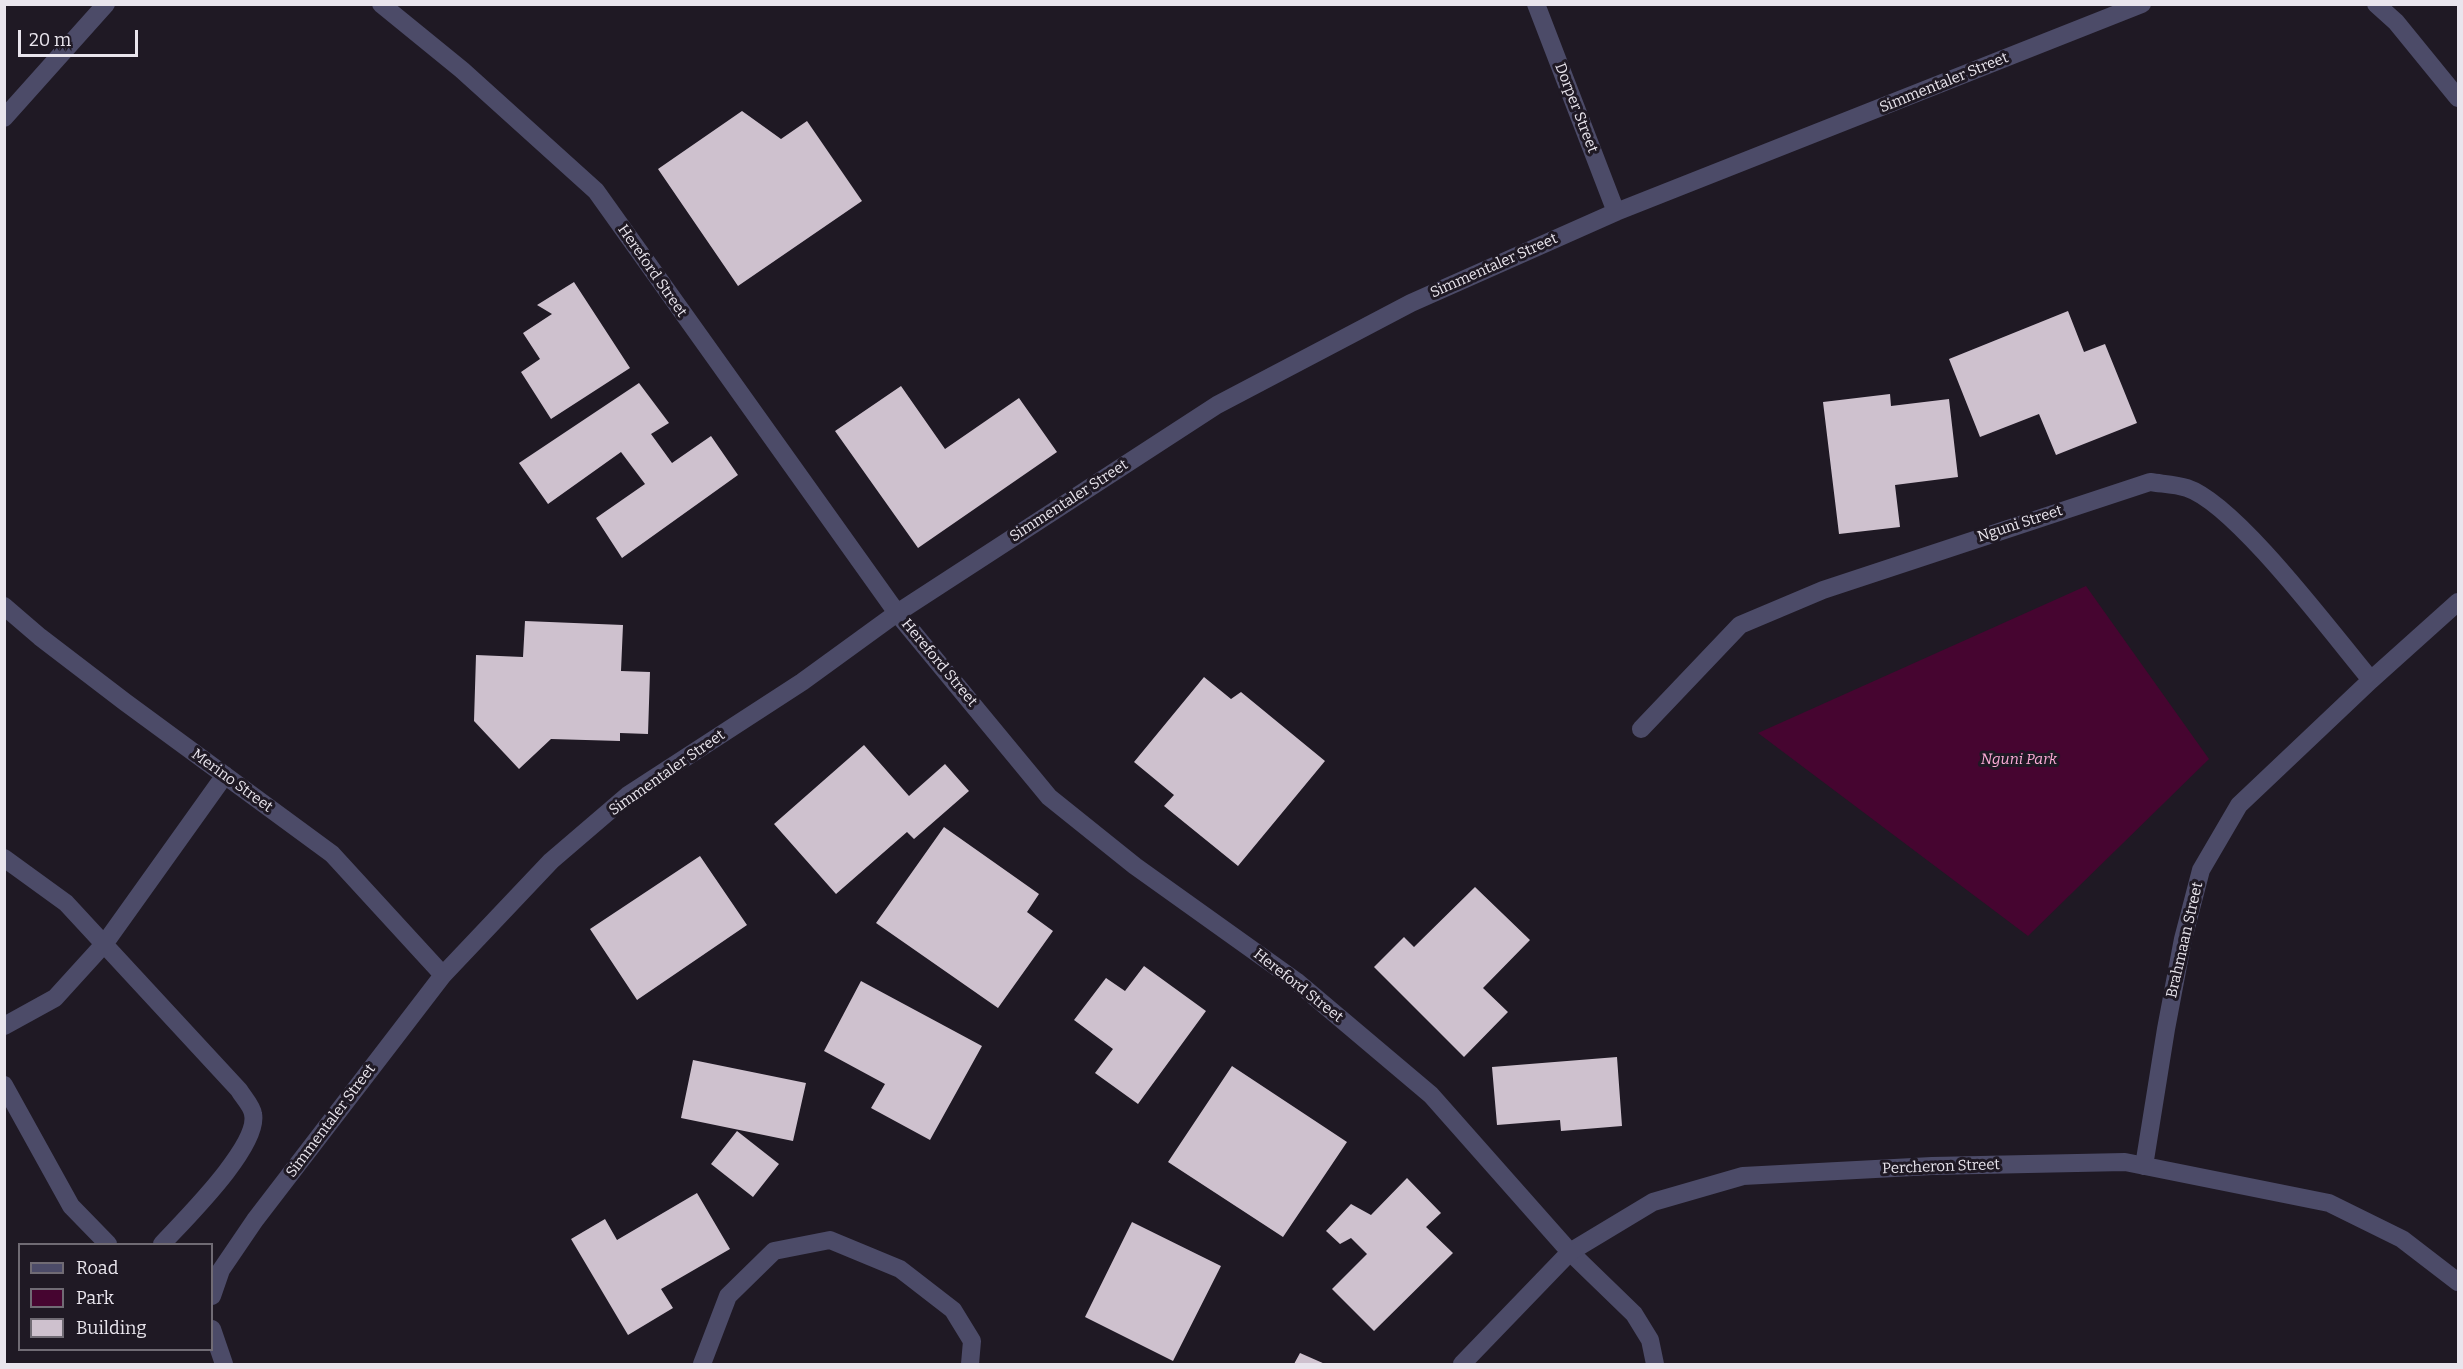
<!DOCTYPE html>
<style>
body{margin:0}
#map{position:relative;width:2463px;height:1369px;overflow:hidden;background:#1f1924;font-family:Bitter,serif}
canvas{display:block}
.frame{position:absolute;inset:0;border:6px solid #e9e5ed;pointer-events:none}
.legend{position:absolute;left:18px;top:1243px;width:195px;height:108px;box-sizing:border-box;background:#1f1924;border:2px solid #706b74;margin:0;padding:8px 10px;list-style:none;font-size:18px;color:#e9e5ed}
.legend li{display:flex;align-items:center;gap:12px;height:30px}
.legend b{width:30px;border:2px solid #706b74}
.scale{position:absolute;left:18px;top:30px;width:120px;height:27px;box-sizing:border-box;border:3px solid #e9e5ed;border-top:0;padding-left:8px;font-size:18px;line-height:21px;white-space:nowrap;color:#e9e5ed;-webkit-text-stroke:4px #1f1924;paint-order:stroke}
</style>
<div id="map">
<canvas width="2463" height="1369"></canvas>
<div class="frame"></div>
<ul class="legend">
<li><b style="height:8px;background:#4c4b68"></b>Road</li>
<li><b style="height:16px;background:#460530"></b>Park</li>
<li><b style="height:16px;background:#cec1ce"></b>Building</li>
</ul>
<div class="scale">20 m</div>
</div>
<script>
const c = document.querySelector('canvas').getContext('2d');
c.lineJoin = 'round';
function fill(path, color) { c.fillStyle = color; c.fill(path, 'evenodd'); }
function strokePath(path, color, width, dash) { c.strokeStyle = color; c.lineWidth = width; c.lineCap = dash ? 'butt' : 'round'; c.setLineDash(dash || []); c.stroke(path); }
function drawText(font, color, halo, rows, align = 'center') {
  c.font = font + ' Bitter,serif'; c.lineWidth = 6; c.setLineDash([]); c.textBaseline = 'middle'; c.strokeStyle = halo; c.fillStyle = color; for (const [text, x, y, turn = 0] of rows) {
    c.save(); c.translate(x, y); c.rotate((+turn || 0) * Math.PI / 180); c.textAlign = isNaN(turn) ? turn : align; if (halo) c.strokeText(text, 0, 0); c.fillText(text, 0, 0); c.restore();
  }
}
fill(new Path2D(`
 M2086,586L2209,759L2028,936L1758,733Z`), '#460530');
fill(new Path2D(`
 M742,111L781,139L807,121L862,201L738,286L658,169Z
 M574,282L630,368L551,419L521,372L540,359L523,333L552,314L537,305Z
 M2068,311L2084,352L2105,344L2137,423L2056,455L2039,414L1980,437L1949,359Z
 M639,383L669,423L651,434L672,463L711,436L738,475L622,558L596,518L645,484L621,452L548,504L519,463Z
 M901,386L945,449L1019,398L1057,452L918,548L835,431Z
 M1890,394L1891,406L1949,399L1958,477L1895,485L1900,527L1839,534L1823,402Z
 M525,621L623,625L621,671L650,672L648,734L620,733V741L551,739L519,769L474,721L476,655L523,657Z
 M1204,677L1231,699L1241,692L1325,761L1238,866L1164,806L1174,795L1134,762Z
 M864,745L909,796L945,764L969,791L914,839L907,832L836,894L774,824Z
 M944,827L1039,894L1027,912L1053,931L998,1008L876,923Z
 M700,856L747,925L637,1000L590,929Z
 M1475,887L1530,940L1483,988L1508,1012L1464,1057L1374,967L1404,937L1414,947Z
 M1144,966L1206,1011L1138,1104L1095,1073L1113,1049L1074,1020L1106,978L1125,991Z
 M861,981L982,1046L930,1140L871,1108L885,1084L824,1051Z
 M1617,1057L1622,1126L1561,1131L1560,1120L1497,1125L1492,1067Z
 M693,1060L806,1083L793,1141L681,1118Z
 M1232,1066L1347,1142L1283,1237L1168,1162Z
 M737,1131L779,1164L753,1197L711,1164Z
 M1407,1178L1441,1213L1426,1227L1453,1253L1374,1331L1332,1289L1367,1254L1351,1238L1340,1244L1326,1231L1351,1204L1371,1215Z
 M697,1193L730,1249L661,1289L673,1308L628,1335L571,1239L605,1219L617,1240Z
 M1132,1222L1221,1266L1173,1361L1085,1317Z
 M1300,1353L1325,1364H1294Z`), '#cec1ce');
strokePath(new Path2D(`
 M1570,1252L1634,1314L1650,1340L1655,1364`), '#4c4b68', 18);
strokePath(new Path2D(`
 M381,4L462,70L596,191L897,613L1049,797L1135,866L1296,981L1431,1095L1570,1252
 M1536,4L1616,212
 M2376,4L2396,22L2458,98
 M4,118L106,4
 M4,606L40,637L125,702L332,854L443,975
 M1641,729L1740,625L1823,590L2150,482C2162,484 2175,484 2187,488C2236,504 2334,636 2371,680
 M4,858L66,903L239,1090C243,1097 252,1106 253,1114C260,1146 183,1221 162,1244
 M4,1026L55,998L105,943L225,775
 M4,1085L71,1206L108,1244
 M2144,1166L2166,1029L2183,939L2201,870L2239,805L2371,680L2458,602
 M212,1296L221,1270L255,1220L443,975L551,861L628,795L802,682L897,613L1217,405L1411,303L1616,212L2142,4
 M212,1329L224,1364
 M702,1364L728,1296L774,1251L830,1240L900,1269L953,1310L972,1341L970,1364
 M1462,1364L1570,1252L1653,1202L1743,1176L1932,1166L2125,1162L2329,1203L2402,1239L2458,1282`), '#4c4b68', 18);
drawText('15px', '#e9e5ed', '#1f1924', [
 ["Simmentaler Street",1944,83,-22],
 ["Dorper Street",1576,108,69],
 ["Simmentaler Street",1494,266,-24],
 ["Hereford Street",652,271,55],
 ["Simmentaler Street",1069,501,-33],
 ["Nguni Street",2020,524,-18],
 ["Hereford Street",939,663,50],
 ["Simmentaler Street",667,773,-35],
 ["Merino Street",232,781,36],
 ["Brahmaan Street",2185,940,-77],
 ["Hereford Street",1298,986,38],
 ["Simmentaler Street",331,1121,-53],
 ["Percheron Street",1941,1167,-2]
]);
drawText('italic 15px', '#fcacd7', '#1f1924', [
 ["Nguni Park",2019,760]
]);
</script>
